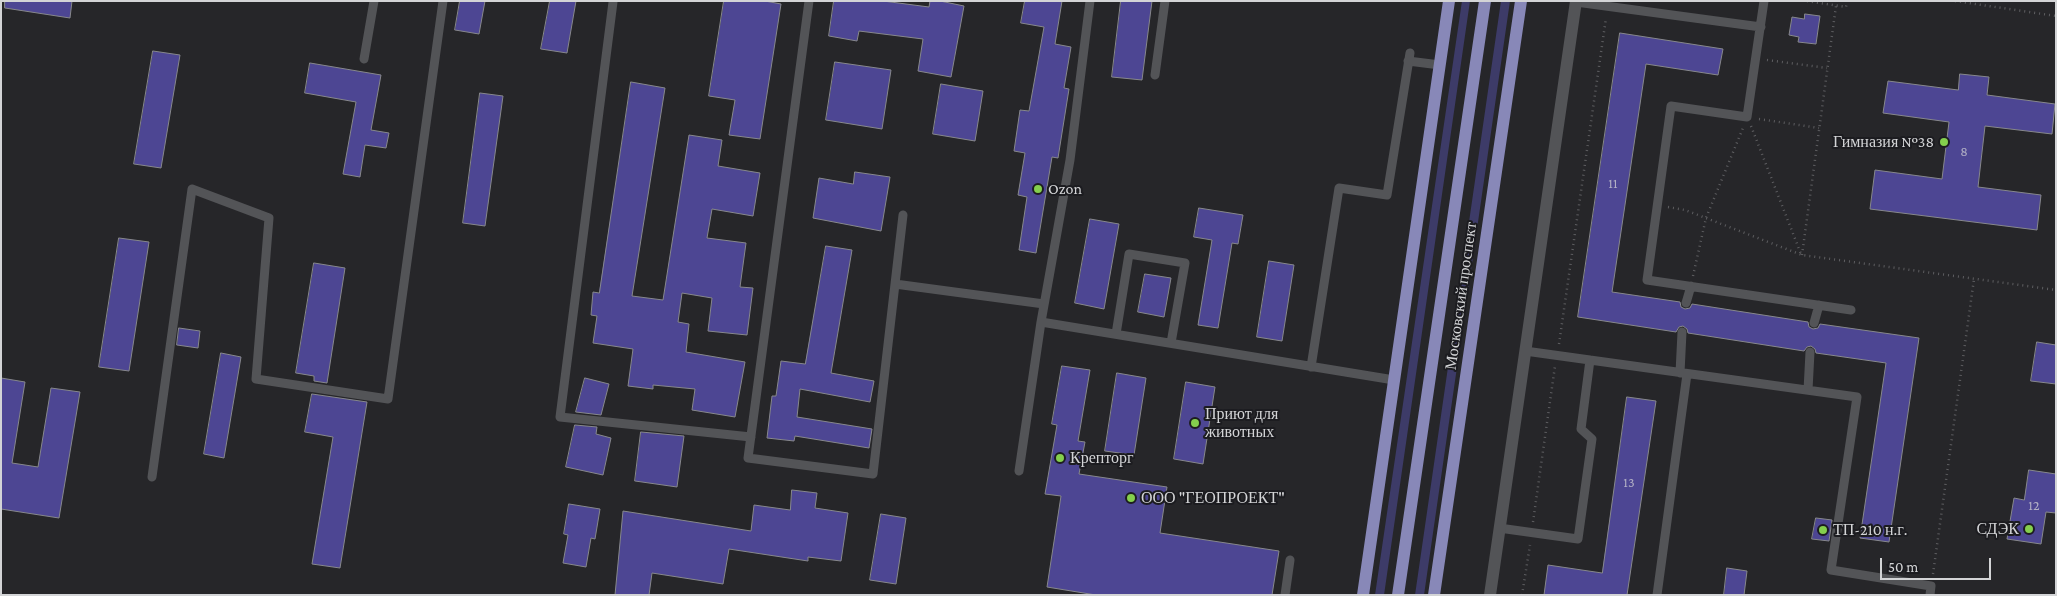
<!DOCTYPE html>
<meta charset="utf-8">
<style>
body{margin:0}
#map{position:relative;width:2057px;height:596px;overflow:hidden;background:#262629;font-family:"Crimson Pro",serif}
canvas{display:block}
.frame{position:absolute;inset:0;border:2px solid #d3d4d6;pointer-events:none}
.scale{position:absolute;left:1880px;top:558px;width:111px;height:22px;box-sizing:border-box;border:2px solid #d3d4d6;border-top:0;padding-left:6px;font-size:15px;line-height:18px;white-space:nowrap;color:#d3d4d6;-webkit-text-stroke:4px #1c1c20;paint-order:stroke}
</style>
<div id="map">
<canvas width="2057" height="596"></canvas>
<div class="frame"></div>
<div class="scale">50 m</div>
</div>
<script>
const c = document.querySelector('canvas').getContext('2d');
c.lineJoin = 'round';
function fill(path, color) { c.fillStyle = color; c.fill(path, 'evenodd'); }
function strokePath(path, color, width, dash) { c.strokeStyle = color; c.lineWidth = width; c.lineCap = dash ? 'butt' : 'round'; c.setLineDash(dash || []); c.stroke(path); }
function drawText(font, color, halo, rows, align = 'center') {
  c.font = font + ' "Crimson Pro",serif'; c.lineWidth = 4; c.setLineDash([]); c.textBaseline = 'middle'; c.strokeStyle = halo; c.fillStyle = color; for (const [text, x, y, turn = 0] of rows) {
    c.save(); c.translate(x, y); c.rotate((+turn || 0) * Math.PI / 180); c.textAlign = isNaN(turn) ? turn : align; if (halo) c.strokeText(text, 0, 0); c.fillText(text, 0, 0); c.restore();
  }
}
fill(new Path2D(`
 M1462,1H1470L1384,595H1375Z
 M1501,1H1510L1424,595H1415Z`), '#3d3b68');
const building = new Path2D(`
 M5,1H72L70,18L5,8Z
 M460,1H485L479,34L455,30Z
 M550,1H576L567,53L541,49Z
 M724,1H765L781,4L760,139L729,135L735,100L709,96Z
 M834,1H883L929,7L930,1H940L964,6L951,77L918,71L923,39L859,31L857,41L829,36Z
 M1025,1H1062L1055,44L1071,47L1064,88L1069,89L1058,158L1052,157L1036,253L1019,250L1027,197L1018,195L1025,153L1014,151L1020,110L1029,111L1044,27L1021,23Z
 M1121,1H1152L1142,80L1112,77Z
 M1805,14L1820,16L1816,44L1798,42L1799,37L1789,35L1792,17L1804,19Z
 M1620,33L1723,49L1718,75L1646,64L1612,292L1680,302L1681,307L1685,309L1690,308L1692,304L1808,322L1809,327L1813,329L1818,328L1820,324L1919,338L1889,542L1860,538L1886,363L1816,353L1815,349L1811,346L1807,347L1804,351L1688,333L1687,329L1683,326L1679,327L1676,332L1578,317Z
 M153,51L180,55L161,168L134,164Z
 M835,62L891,70L882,129L826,120Z
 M310,63L381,75L371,130L389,133L386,148L365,145L360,177L343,174L356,102L305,93Z
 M1960,74L1989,77L1987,95L2055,104L2052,134L1985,126L1978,187L2041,195L2037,230L1870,209L1875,170L1942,179L1949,122L1883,113L1888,81L1958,90Z
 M631,82L665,88L632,296L663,300L689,135L722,140L718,166L760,173L753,216L712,209L707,238L746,243L740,287L753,288L747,335L708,331L712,298L682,293L678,322L689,324L686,352L745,362L735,417L692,410L695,389L653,385V389L628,386L633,349L593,343L597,316L591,315L593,292L599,293Z
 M941,84L983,91L975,141L933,134Z
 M480,93L503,96L485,226L463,223Z
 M855,172L890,177L881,231L813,218L819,178L853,184Z
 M1199,208L1243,215L1238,244L1232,243L1218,328L1198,325L1212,240L1194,237Z
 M1090,219L1119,224L1104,309L1075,303Z
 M119,238L149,242L129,371L99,367Z
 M826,246L852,250L831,373L874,381L870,402L800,389L797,417L872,429L869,448L795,436L794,441L767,438L772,396H776L781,361L805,364Z
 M1269,261L1294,265L1282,341L1257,337Z
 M314,263L345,268L327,383L314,381V376L296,373Z
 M1145,274L1171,278L1164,317L1138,312Z
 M179,328L200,331L198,348L177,345Z
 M2037,342L2056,345V384L2031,381Z
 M221,353L241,357L224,458L204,454Z
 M1062,366L1090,370L1078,441L1085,442L1079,474L1167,487L1160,533L1279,551L1272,595H1096L1047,587L1061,496L1045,494L1057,425L1052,424Z
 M1117,373L1146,378L1134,455L1105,451Z
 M1,378L25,382L12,463L38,467L51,388L80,392L59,518L1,509Z
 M585,378L609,384L601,415L576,412Z
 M1186,382L1215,387L1203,464L1174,459Z
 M312,394L367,402L340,568L312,564L333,437L305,432Z
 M1627,397L1656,401L1627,595H1544L1548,565L1602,573Z
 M575,425L597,427L596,434L611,438L603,475L566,467Z
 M641,432L684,436L677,487L635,481Z
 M2029,470L2056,474V513L2046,512L2041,544L2007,539L2014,498L2024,500Z
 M792,490L817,493L815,508L848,513L841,561L808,557V561L729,549L723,584L652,573L649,595H615L623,511L751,531L754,505L790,510Z
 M569,504L600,509L595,539L591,538L586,567L563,563L568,535L564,534Z
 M881,514L906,518L896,584L870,580Z
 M1816,518L1832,520L1829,541L1812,539Z
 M1727,568L1747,571L1744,595H1724Z`);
fill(building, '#4d4693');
strokePath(building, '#87888c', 1);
strokePath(new Path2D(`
 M1807,1L1846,7L1847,1
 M1955,1L2056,16
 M1767,60L1827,68
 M1759,119L1819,128
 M1751,126L1801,254
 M1668,207L1685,210L1802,255L2056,290
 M1802,255L1836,6
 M1693,276L1706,218L1743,128
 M1559,344L1606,18
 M1533,522L1555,366
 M1933,574L1974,279
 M1522,595L1530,545`), '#5e5e61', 2.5, [1, 4]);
strokePath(new Path2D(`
 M809,1L748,458L873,474L903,215
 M1764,1L1747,117L1671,106L1647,280L1851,310
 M613,2L560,417L751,437
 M1576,2L1761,27
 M364,59L374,1
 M1408,61L1440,65
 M1155,75L1165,1
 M895,284L1044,304
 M1686,303L1691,286
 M1041,322L1394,380
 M1814,323L1819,305
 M1116,334L1129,254L1185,263L1171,343
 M1525,351L1857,397L1831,570L1931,586L1930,595
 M1311,367L1339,188L1387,195L1410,53
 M1680,373L1682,332
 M1808,390L1810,352
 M1019,471L1041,322L1070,160L1090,1
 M152,477L192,189L269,218L256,379L388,399L443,1
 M1499,528L1578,539L1592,439L1581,429L1590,360
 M1285,595L1290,560
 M1657,595L1687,374`), '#535457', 9);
strokePath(new Path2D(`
 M1490,595L1576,1`), '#535457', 12);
strokePath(new Path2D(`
 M1363,595L1449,1
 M1398,595L1485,1
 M1434,595L1521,1`), '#8888b8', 12);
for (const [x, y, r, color] of [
 [1944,142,5,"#84cf4d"],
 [1038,189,5,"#84cf4d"],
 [1195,423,5,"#84cf4d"],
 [1060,458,5,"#84cf4d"],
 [1131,498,5,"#84cf4d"],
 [2029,529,5,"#84cf4d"],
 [1823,530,5,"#84cf4d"]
]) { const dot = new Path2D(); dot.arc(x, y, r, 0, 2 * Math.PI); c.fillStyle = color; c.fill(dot); strokePath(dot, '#1c1c20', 2); }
drawText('14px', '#b2b0c5', null, [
 ["8",1964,152],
 ["11",1613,184],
 ["13",1629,483],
 ["12",2034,506]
]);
drawText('16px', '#d3d4d6', '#1c1c20', [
 ["Гимназия №38",1934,142,"right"],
 ["Ozon",1048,189],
 ["Приют для",1205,414],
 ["животных",1205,432],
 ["Крепторг",1070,458],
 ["ООО \"ГЕОПРОЕКТ\"",1141,498],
 ["СДЭК",2019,529,"right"],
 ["ТП-210 н.г.",1833,530]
], 'left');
drawText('16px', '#d3d4d6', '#1c1c20', [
 ["Московский проспект",1461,296,-82]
]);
</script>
